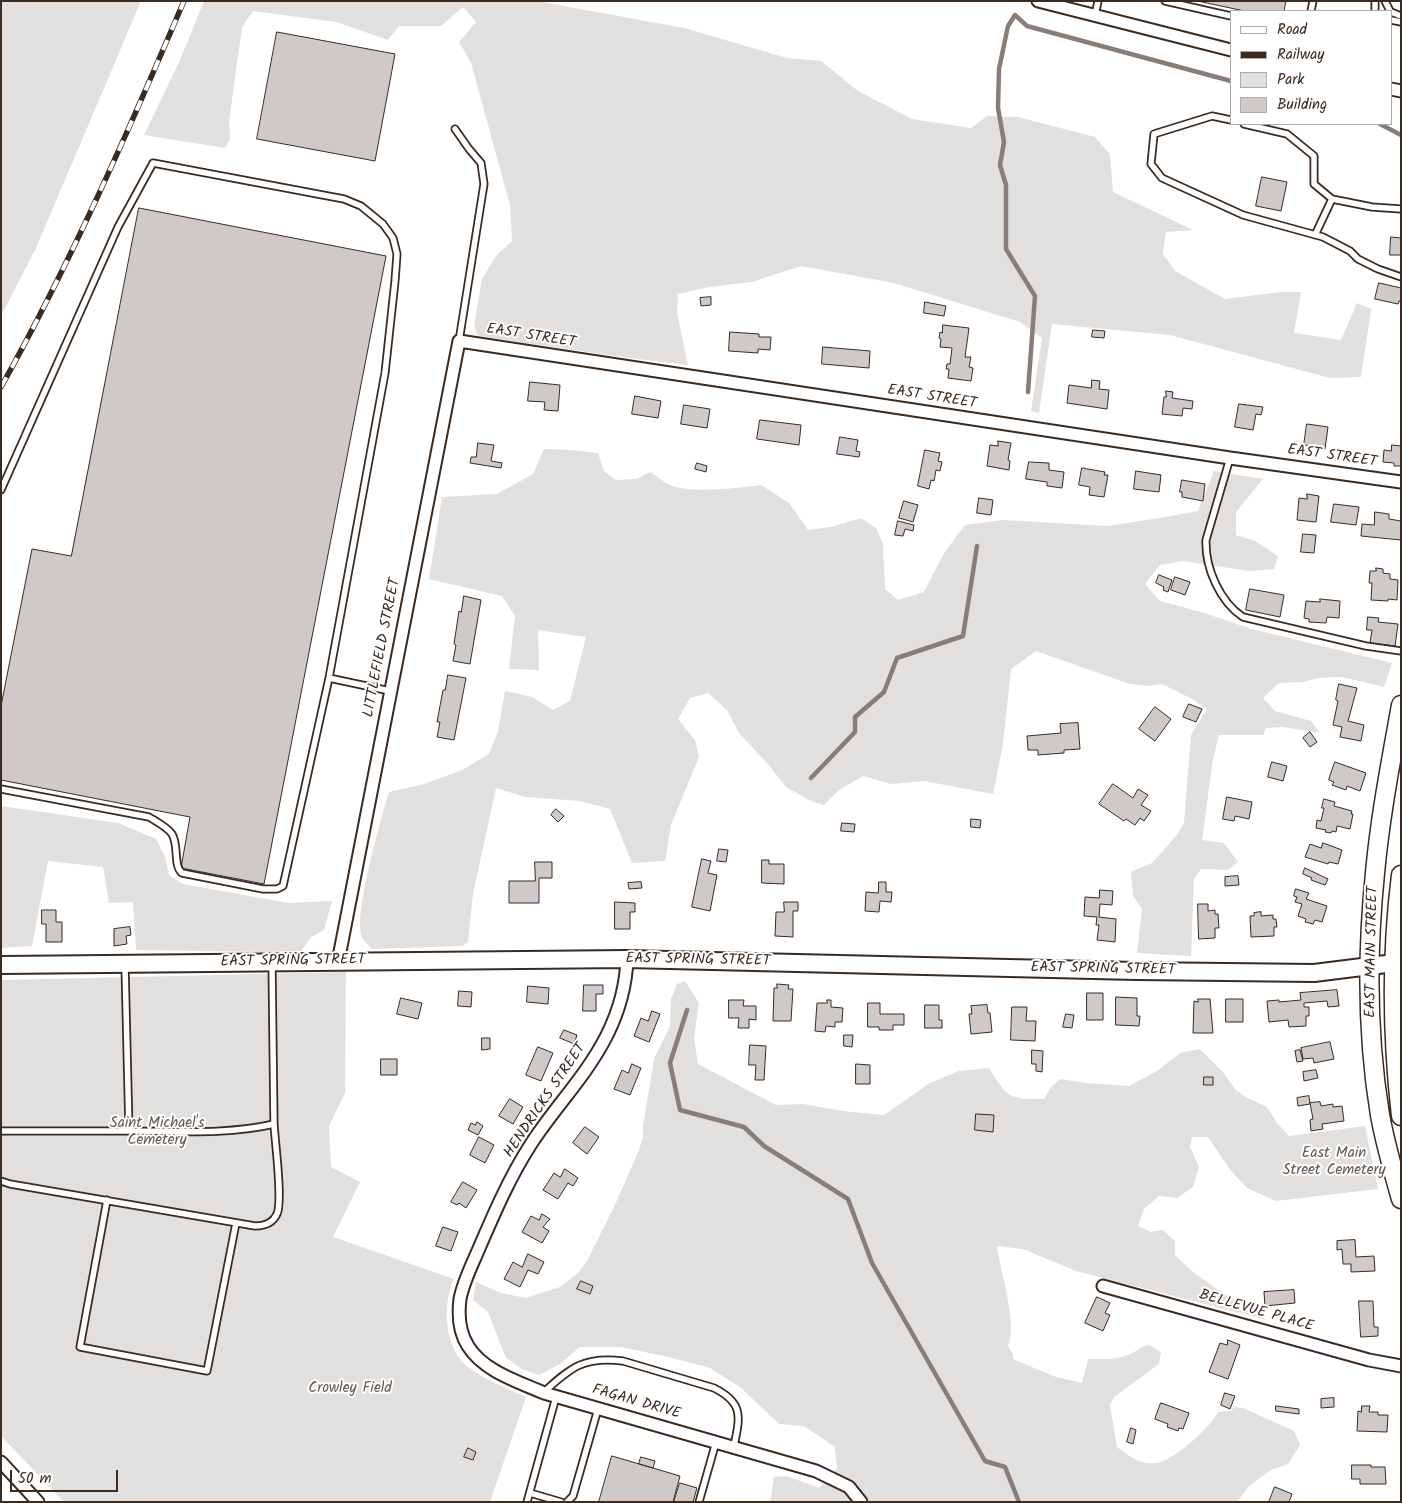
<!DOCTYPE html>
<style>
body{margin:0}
#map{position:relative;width:1402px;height:1503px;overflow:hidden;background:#fff;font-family:Kalam,sans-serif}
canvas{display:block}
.frame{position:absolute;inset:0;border:2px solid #3b2a1e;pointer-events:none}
.legend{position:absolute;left:1230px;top:10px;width:162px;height:115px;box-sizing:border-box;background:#fff;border:1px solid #b1aaa5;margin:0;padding:6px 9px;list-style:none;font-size:15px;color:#3b2a1e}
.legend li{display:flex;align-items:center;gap:10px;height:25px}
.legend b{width:25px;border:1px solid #b1aaa5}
.scale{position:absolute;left:10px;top:1470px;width:108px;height:22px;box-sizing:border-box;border:2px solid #3b2a1e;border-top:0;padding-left:6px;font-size:15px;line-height:18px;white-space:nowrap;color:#3b2a1e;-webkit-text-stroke:4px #fff;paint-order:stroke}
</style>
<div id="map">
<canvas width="1402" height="1503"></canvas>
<div class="frame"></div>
<ul class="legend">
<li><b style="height:6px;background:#fff"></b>Road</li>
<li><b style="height:6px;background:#3b2a1e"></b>Railway</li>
<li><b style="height:14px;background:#e2e0de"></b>Park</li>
<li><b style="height:14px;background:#cfcac7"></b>Building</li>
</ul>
<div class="scale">50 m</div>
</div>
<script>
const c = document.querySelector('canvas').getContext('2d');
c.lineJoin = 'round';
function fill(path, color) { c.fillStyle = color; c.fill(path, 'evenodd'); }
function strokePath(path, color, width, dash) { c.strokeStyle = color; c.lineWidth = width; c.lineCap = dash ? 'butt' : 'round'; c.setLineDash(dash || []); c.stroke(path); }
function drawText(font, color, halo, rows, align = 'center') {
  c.font = font + ' Kalam,sans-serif'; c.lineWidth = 4; c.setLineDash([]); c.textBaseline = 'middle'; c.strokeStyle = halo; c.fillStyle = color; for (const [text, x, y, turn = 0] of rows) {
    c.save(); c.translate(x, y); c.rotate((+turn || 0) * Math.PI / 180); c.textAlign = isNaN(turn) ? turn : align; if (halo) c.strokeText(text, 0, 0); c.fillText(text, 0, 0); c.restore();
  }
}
fill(new Path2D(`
 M1,1H141L36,248L1,316Z
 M204,1H537L684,28L787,58L821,61L858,91L912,119L971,128L987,116L1018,117L1095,137L1110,154L1113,192L1193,230L1166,232L1163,254L1175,271L1225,299L1281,292H1301L1294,333L1341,340L1357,303L1371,309L1361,377L1330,378L1170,335L1052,324L1039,413L1031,411L1042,338L1020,322L894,283L801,266L752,282L709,287L678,294L677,313L688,365L629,358L478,336L474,326L482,279L496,256L512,241L510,205L471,63L459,42L476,22L463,7L441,26H399L388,40L336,22L253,11L242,27L229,122L230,139L225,148L144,135L180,60Z
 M544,449L572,450L598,453L604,471L616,480L636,479L650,472C657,476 663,482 670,485C691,494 739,488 761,485L789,503L808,530L831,527L861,518L876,528L883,544L885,589L898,600L924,592L944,553L965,525L1003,520L1107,526L1160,518L1198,511L1214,471L1263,479L1236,512V535L1255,541L1278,556L1274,569L1249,571L1183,561L1160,565L1145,584L1160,601L1201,612L1252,629L1392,663L1384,687L1342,677L1319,678L1303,682L1279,683L1263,698L1275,711L1311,721L1320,733L1283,727L1266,728L1263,735H1219L1213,759L1202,840L1224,843L1238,862L1228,870L1201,869L1194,879L1191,956L1137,953L1142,909L1133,896L1131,872L1152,863L1177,835L1184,823L1191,735L1207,709L1192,699L1162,684L1148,686L1130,684L1036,651L1011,669L1003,745L993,794L924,781L891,784L863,776L839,790L824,805L811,801L786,787L767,763L739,733L727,710L708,693L690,698L678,719L695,740L699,757L671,825L665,861L632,863L610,809L580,801L525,797L496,788L473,894L468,942L462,946L372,949C370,946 363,941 362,937C353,914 381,819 389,792L424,784L462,770L489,754L498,731L505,691L532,697L553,710L570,701L586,637L538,630L539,670L509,669L515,616L502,596L429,579L442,497L497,494L533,474Z
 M1,806L118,823L156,839L165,857L169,875L183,884L288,903L332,901L324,930L311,937L301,951L264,952L136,950L133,902L109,903L103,867L48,861L32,946L1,948Z
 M346,972L345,1093L329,1126L331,1167L360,1182L333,1237L454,1279C448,1293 446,1306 447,1321C448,1333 451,1344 457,1355C469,1374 506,1388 526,1397L490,1502H64L1,1436V980Z
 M685,981L699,1003L694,1038L698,1064L776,1105L803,1104L842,1111L884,1115L930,1083L959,1071L989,1068C1008,1098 1007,1099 1044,1099L1051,1087L1060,1079L1086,1083L1129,1086L1157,1071L1180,1053L1200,1049L1222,1071L1236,1090L1247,1098L1267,1107L1277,1123L1289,1136L1365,1126L1378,1189L1276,1201L1247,1188L1231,1171L1208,1137H1192L1190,1147L1199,1167L1193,1187L1177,1198L1159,1196L1144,1209L1138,1226L1151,1232L1163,1230L1175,1241V1255C1202,1283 1235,1300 1267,1320L1076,1271L1023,1249L997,1246C1000,1271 1018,1324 1008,1346L1013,1354V1359L1053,1376L1082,1383L1088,1359C1102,1359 1115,1360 1128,1355C1137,1352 1138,1347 1149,1345L1161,1352L1159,1364L1114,1397L1110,1405L1117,1447C1129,1456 1140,1465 1156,1463C1172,1462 1211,1427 1218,1412L1231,1411L1234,1407L1243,1408L1294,1431L1300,1445L1288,1464L1271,1470L1249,1486L1237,1502H770L774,1477L787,1476L819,1488L837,1468L835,1447L804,1426L779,1424L740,1387L710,1368L668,1357L621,1347H580L560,1364L539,1375L522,1369L506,1358L488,1312L473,1300L476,1282L501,1293L526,1298L560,1287L578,1273L587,1261L614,1207L639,1150L643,1137V1126L654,1059L670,1026L671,999L677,984Z`), '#e2e0de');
strokePath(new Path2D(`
 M1380,124L1401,135
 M1028,392L1035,296L1006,249V185L1000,165L1004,142L998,108L999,69L1008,26L1015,15L1027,26L1231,81
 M811,778L855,732V717L884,692L897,658L963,636L977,546
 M687,1010L670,1063L680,1110L744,1127L764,1146L848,1199L872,1263L985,1461L1005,1467L1019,1502`), '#887e77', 4.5);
const building = new Path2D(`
 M1198,1H1286L1284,11H1245Z
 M277,32L395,54L375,161L257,139Z
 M1262,177L1287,182L1281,211L1256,206Z
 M139,208L386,256L264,884L181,868L190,817L1,780V706L32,549L71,556Z
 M1391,237L1401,238V255H1390Z
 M1379,283L1401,288V301H1399L1398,304L1375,299Z
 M711,297V305L701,306L700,298Z
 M925,302L946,306L944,316L924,313Z
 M943,325L969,328L965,357H971L969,367L973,368L971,381L948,378L949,369H946L947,364H950L952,348L940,347L941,339L939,338L940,332L942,333Z
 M1093,330L1105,331L1104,338L1092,337Z
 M730,332L759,334V337H771L770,350L758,349V353L729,351Z
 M823,347L870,351L869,368L822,364Z
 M1092,380L1100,381L1099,389L1109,390L1107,409L1067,403L1069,385L1091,388Z
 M530,382L560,385L558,411L544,410L545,402L528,401Z
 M1166,391L1173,392L1172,398L1193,401L1192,409L1183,408L1182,416L1162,414L1164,397H1166Z
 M635,396L661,401L658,418L632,414Z
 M1239,404L1263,407L1261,415L1256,414L1253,430L1235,427Z
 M684,405L710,409L707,428L681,424Z
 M760,420L801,425L799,445L757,439Z
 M1307,424L1328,427L1325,449L1304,445Z
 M840,437L858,440L856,451L860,452L859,457L837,454Z
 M998,441L1011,443L1008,460L1010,461L1009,470L987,466L990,445L998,446Z
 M478,443L494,445L491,461L502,463L501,468L470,463L471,457H476Z
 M1392,445L1401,446V466H1394V463L1383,462L1384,450L1391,451Z
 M925,450L940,453L938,461L942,462L940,471L936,470L934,481L931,480L929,489L918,486Z
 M1029,462L1049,463V470L1064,472L1062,488L1047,486V482L1026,479Z
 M697,463L707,466L706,472L695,469Z
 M1082,468L1105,472L1104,475H1108L1104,497L1089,495L1090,487L1079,485Z
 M1136,471L1161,475L1159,492L1134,489Z
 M1182,480L1205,484L1203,501L1182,497V492H1180Z
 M1307,494L1319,496L1316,522L1297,520L1299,498L1307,499Z
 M979,498L993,500L991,515L977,513Z
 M904,501L918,505L913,522L899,518Z
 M1334,504L1359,507L1356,525L1331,522Z
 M1375,512L1389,514V519L1401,521V540L1361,536L1362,524L1374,525Z
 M898,521L914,525L913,531L905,529L903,536L895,535Z
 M1303,534L1316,535L1314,553L1301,552Z
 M1376,568L1383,569V573L1390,574V579L1398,580L1397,600L1388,599V601L1371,600L1372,583H1369L1370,571H1376Z
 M1159,575L1172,580L1168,592L1163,590L1164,587L1156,583Z
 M1175,577L1190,582L1185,595L1171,590Z
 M1250,589L1284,595L1280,617L1246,610Z
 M464,596L481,600L470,664L453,661L456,645L454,644L459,611L461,612Z
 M1320,599L1340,601L1339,618L1327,617L1326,623L1309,622V619L1304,618L1306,601L1320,602Z
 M1368,617L1379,618L1378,622L1398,624L1395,646L1370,643L1372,630H1367Z
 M448,675L466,678L454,740L437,737L440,722H437L443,690H445Z
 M1339,684L1357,688L1348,721L1364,725L1361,741L1340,737L1342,727L1333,725L1338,701L1336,700Z
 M1189,704L1202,709L1196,722L1183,717Z
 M1155,707L1171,719L1155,741L1139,729Z
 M1078,723L1080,749L1064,750V753L1038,755V750H1028L1027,736L1061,733L1060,724Z
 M1310,732L1317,742L1310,747L1303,738Z
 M1272,762L1287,766L1283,781L1268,777Z
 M1335,762L1366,773L1360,791L1347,786L1346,790L1332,785L1334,782L1329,780Z
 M1113,784L1133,798L1138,789L1148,795L1141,805L1151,811L1144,821L1140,818L1135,825L1126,819L1124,821L1099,804Z
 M1227,797L1252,802L1249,819L1235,816L1234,821L1223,819Z
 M1324,799L1335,802L1334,806L1352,811L1351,814H1353L1350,829L1337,826L1336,832L1332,831L1331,833L1325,832L1326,830L1316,828L1317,820L1321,821L1324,808H1322Z
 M556,809L564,816L558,822L551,815Z
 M971,819L981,820L980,828L971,827Z
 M842,823L855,824L854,832L841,831Z
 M1323,843L1342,850L1338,864L1329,862L1328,864L1305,857L1310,844L1321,848Z
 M719,849L728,850L726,862L717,861Z
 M702,859L711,861L708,873L717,875L710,911L692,907Z
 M762,860H769V864H784V884L762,883Z
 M535,862H552V878H539V903H509V881H535Z
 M1305,868L1328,879L1325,885L1311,880L1312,878L1303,874Z
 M1238,876L1239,885L1225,886V877Z
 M641,882L642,888L629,889L628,883Z
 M879,882H886V892H892L891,902L880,901L879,912L865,911L866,892L878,893Z
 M1296,889L1309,893L1306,899L1327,906L1322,922L1315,920L1313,924L1305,922L1306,919L1298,916L1302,904L1295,902L1297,897L1294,896Z
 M1100,890L1113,891L1112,905L1100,904L1099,917L1116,919L1115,942L1097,940L1099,925H1096L1097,917L1084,916L1085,897L1099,898Z
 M615,902L635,903V912H630V929H615Z
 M784,902H798V911H793V937L775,936L776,912H784Z
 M1198,904H1208V911L1215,910V914H1218L1219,928H1215V938L1199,939Z
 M42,910H56V922H62V942H46V924H42Z
 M1261,912V916L1273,915V919H1276L1277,927H1274V936L1251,937L1250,916H1254V913Z
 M130,927L131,935L126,936L127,944L114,946V929Z
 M777,984L789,985L788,989H793L791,1021H773L774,988H777Z
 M584,985H603V994H596V1011H583Z
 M528,986L549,988L548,1004L527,1002Z
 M1337,990L1339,1006L1328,1007L1327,1001L1304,1003V1007H1309V1016H1306V1026L1289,1027L1288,1020L1269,1022L1267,1001L1279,1000V1002L1301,1000L1300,993Z
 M459,991L472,992L471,1007L458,1006Z
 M1087,993H1103V1020H1087Z
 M1116,997L1137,998V1016H1140L1139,1026L1116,1025Z
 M401,998L422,1003L418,1019L397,1014Z
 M1198,999H1210L1213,1033H1193L1194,1001L1198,1002Z
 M1226,999H1243V1022H1226Z
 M729,1000H744L743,1006H756V1020L749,1019V1028H738L739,1018H729Z
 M827,1000H831V1007L843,1008L842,1022H835V1027L826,1026L825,1032L815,1031L817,1003H827Z
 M868,1003H880V1014H904V1025H893V1030H879V1027H868Z
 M925,1005H939V1020H942V1028H925Z
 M987,1005L988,1013H990L992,1032L971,1034L969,1014H972L971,1006Z
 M1012,1007H1027L1026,1021H1036L1035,1041L1011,1040Z
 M652,1011L660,1014L649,1042L634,1036L641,1018L648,1021Z
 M1066,1014L1074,1015L1072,1028L1063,1027Z
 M564,1030L577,1035L574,1044L560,1038Z
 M844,1035H853L852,1047L844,1046Z
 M482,1038H490V1049L482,1050Z
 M1330,1042L1334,1059L1314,1063L1313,1058L1303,1059L1301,1048Z
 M750,1045L766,1046L764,1080H755L756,1065H749Z
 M538,1047L553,1053L541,1081L526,1075Z
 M1032,1050L1043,1051L1042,1072L1036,1071V1064H1032Z
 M1300,1050L1303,1061L1297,1062L1295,1051Z
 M381,1059H397V1075H381Z
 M632,1064L641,1068L630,1095L614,1089L622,1070L628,1073Z
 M856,1064L870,1065V1084H856Z
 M1316,1070L1318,1078L1304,1081L1303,1072Z
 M1204,1077H1213V1085H1204Z
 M1309,1096L1310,1104L1298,1106L1297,1098Z
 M510,1099L523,1107L513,1124L499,1116Z
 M1320,1102L1321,1106L1333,1104V1107L1342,1106L1344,1121L1322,1124L1323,1129L1311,1131L1310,1120L1313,1119L1310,1103Z
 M976,1114L994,1115L993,1132L975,1130Z
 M477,1122L483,1126L478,1135L468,1130L471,1123L475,1125Z
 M585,1127L599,1137L587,1154L573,1143Z
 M479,1137L494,1145L485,1163L470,1155Z
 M565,1169L578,1178L573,1186L568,1183L558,1199L543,1190L554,1173L560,1177Z
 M463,1182L477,1190L466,1208L459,1203L457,1205L451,1202Z
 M542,1214L550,1219L543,1227L549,1231L542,1243L522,1232L531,1216L539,1220Z
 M443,1227L458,1232L451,1251L436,1246Z
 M1355,1240L1356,1257L1374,1256L1375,1271L1351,1272V1264H1343L1342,1249L1337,1250V1241Z
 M528,1254L544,1262L538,1274L528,1270L520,1287L504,1279L513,1262L522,1267Z
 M581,1281L593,1286L590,1294L577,1289Z
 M1294,1290L1295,1303L1265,1306L1264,1292Z
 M1097,1297L1110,1303L1105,1313L1110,1315L1103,1331L1085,1323Z
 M1359,1301H1373L1374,1327H1378V1336L1361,1337Z
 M1228,1340L1240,1345L1228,1379L1209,1372L1220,1343L1227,1345Z
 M1225,1393L1235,1396L1230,1409L1221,1405Z
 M1334,1398V1407L1321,1408V1399Z
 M1161,1403L1189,1413L1183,1429L1179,1428L1178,1431L1167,1427L1168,1424L1155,1419Z
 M1276,1406L1299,1409V1414L1276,1411Z
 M1362,1406H1370L1369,1412H1378V1415H1388L1387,1432L1357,1431L1358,1411L1361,1412Z
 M1131,1428L1136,1430L1133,1444L1127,1442Z
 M468,1448L476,1452L473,1460L464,1457Z
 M612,1456L680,1476L673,1502H599Z
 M641,1457L655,1461L653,1468L639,1464Z
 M1352,1465H1371V1467H1385L1386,1484H1360V1479H1352Z
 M680,1483L697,1488L693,1502H674Z
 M1275,1487L1292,1494L1289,1502H1269Z`);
fill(building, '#cfcac7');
strokePath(building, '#3b2a1e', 1);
const lane = new Path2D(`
 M1165,1L1231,16
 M1385,1L1390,11
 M1311,11L1313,1
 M1375,11V1
 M1391,12L1401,16
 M1095,16L1098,1
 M1391,20L1401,22
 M1231,120L1212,116L1154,134L1151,164L1162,178L1243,215L1323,237L1350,251L1358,259L1378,269L1401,277
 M1244,124L1287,134L1314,156V184L1332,199L1372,207L1401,209
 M455,129L469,149L481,163L484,184L459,341
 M1315,235L1332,199
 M1230,458L1206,540C1205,568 1220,602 1243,617L1366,646L1401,651
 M1,490L118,227L153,163L344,199L361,206L383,224L393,238L397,254L395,281L385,373L329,678L283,886L277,889H263L182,873C173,866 179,845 172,834C167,827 157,822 149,817L1,789
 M329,678L390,691
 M272,964L274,1124
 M1,1131H129L125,966
 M1,1181L10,1184L255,1226C264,1226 273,1223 277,1214C283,1201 275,1142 274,1124C227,1135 177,1131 129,1131
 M107,1200L80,1347L207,1371L236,1223
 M544,1392C571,1367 585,1356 623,1361L714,1388C744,1403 740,1417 734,1446
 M530,1493L561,1502
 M527,1502L556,1397
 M567,1502L573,1496L598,1409
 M699,1502L716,1442`);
const street = new Path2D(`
 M1038,1L1231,50
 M1391,89L1401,91
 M627,959C626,986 619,1011 607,1035C587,1075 555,1107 531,1144C509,1178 493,1216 477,1253C471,1267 463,1283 460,1299C458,1315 459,1332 468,1346C483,1371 519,1382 544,1393L816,1471L849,1487L861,1502
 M338,962L459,341L1230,458L1401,482
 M1103,1286L1369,1360L1401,1366
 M1,1462L38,1502`);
const secondary = new Path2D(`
 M1,965L627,959L1136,971L1314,973L1394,963`);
const primary = new Path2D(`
 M1401,705C1391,761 1380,817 1375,873C1367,952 1367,1036 1380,1115C1385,1143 1393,1171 1401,1199
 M1401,875C1391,955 1392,1037 1401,1116`);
strokePath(lane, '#3b2a1e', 9);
strokePath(street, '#3b2a1e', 15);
strokePath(secondary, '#3b2a1e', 20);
strokePath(primary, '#3b2a1e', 21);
strokePath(lane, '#fff', 5.5);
strokePath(street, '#fff', 11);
strokePath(secondary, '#fff', 16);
strokePath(primary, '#fff', 18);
const rail = new Path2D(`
 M1,387C71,262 128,132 184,1`);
strokePath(rail, '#3b2a1e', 5.5);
strokePath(rail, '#fff', 4, [11]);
drawText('15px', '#3b2a1e', '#fff', [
 ["EAST STREET",531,337,9],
 ["EAST STREET",932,398,9],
 ["EAST STREET",1332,457,8],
 ["LITTLEFIELD STREET",383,648,-79],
 ["EAST MAIN STREET",1373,952,-89],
 ["EAST SPRING STREET",698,961,1],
 ["EAST SPRING STREET",293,962,-1],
 ["EAST SPRING STREET",1103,970,1],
 ["HENDRICKS STREET",546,1101,-56],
 ["BELLEVUE PLACE",1256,1312,16],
 ["FAGAN DRIVE",636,1403,16]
]);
drawText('15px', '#65584e', '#fff', [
 ["Saint Michael's",157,1124],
 ["Cemetery",157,1141],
 ["East Main",1334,1154],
 ["Street Cemetery",1334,1171],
 ["Crowley Field",350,1389]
]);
</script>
